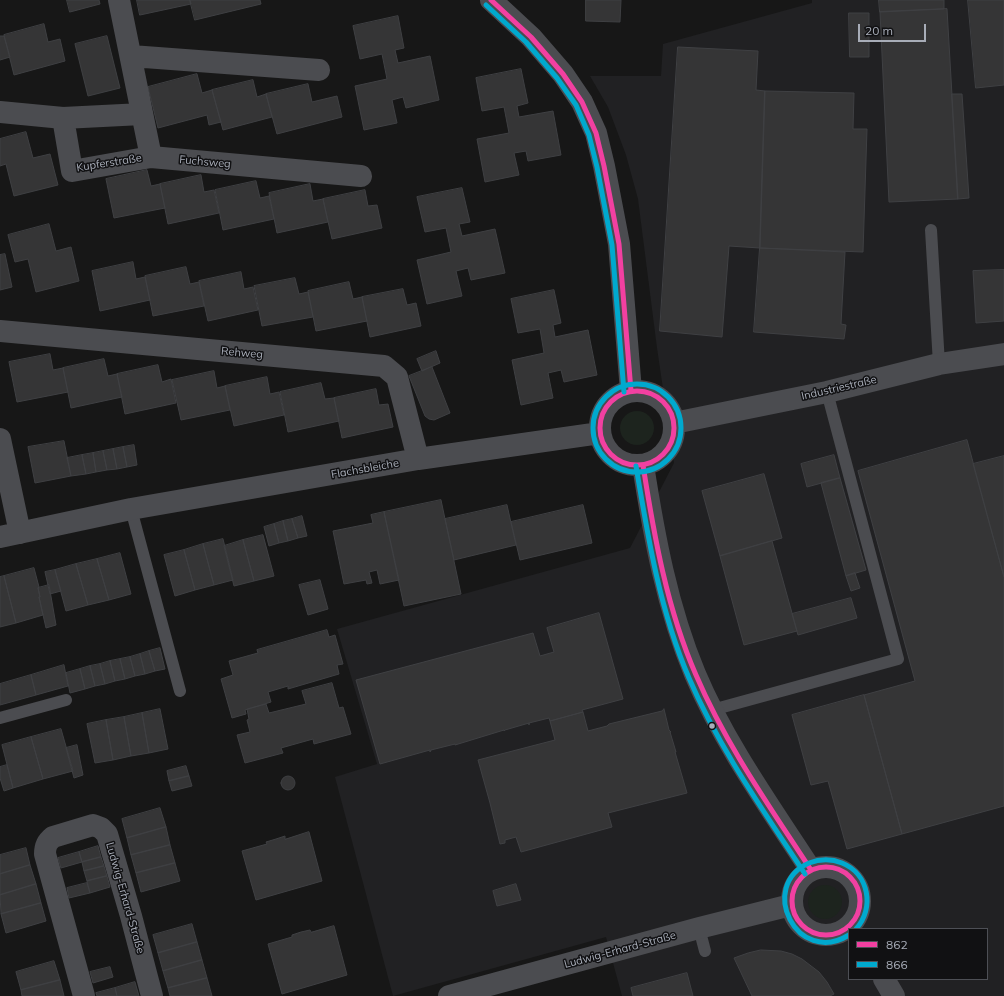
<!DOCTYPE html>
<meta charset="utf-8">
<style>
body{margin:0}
#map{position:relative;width:1004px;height:996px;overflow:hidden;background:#171717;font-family:Mulish,sans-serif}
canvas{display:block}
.legend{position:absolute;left:848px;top:928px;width:140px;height:52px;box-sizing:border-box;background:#111113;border:1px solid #4d4f55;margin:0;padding:5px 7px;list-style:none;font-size:12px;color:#a8adb8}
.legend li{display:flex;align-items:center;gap:8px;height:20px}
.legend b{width:20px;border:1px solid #4d4f55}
.scale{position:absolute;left:858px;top:24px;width:68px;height:18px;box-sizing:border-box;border:2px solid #a8adb8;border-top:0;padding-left:5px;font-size:12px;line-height:14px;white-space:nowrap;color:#a8adb8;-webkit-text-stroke:3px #111113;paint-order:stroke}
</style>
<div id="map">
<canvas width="1004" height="996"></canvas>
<ul class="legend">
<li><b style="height:5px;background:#f240a1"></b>862</li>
<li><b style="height:5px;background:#00a9ce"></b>866</li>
</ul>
<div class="scale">20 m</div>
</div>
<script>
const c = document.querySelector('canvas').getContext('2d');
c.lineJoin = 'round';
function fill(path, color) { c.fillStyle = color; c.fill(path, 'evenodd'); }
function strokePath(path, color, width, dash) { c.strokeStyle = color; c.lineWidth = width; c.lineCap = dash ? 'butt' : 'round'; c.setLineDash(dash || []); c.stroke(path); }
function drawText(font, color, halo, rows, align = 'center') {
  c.font = font + ' Mulish,sans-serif'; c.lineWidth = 3; c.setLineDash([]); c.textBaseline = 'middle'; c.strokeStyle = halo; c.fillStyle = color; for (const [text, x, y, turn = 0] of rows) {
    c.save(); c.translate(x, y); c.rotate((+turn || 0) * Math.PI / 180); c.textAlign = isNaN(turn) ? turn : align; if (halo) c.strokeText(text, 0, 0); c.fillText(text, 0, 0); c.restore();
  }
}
fill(new Path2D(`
 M812,0H1004V996H622L606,937L393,996L335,777L377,764L337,629L630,548L674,463L657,348L638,199L626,155L608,107L590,76H661L663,44L812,3ZM849,929H987V979H849Z`), '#212123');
fill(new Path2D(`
 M620 428a17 17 0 1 1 34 0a17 17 0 1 1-34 0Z
 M808 902a17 17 0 1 1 34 0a17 17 0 1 1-34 0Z`), '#1d241e');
const building = new Path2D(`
 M67,0H99L100,4L70,12Z
 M137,0H190L191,4L140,15Z
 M190,0H260L261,4L195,20Z
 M586,0H621L620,22L586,21Z
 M879,0H944V9L880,12Z
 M968,0H1004V85L976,88Z
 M947,9L958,199L889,202L880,12Z
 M849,13H869V57H850Z
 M398,16L404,48L395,50L398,63L430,56L439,100L406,108L403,97L392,100L397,123L364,130L355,86L387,79L382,54L360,59L353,26Z
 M44,24L48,42L60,39L65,61L14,75L4,35Z
 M0,36H4L10,57L0,60Z
 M107,36L120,88L88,96L75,44Z
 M678,47L758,51L756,90L765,91L760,248L729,246L722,337L660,331Z
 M521,69L528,103L517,106L519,117L553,111L561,155L528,161L526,151L514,153L519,175L485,182L477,139L509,133L504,107L482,111L476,78Z
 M197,74L202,93L212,90L221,122L209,125L207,115L158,128L148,87Z
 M253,80L257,97L266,94L272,117L223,130L212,90Z
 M308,84L312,102L337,96L342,117L277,134L266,94Z
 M765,91L854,93L853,129H867L863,252L760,248Z
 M952,94H962L969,198L958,199Z
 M26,132L33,158L50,154L58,185L14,196L6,164L0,166V139Z
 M147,170L151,186L160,184L165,208L114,218L106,179Z
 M201,175L204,192L214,190L219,213L168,224L160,184Z
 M256,181L260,198L269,196L274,219L223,230L215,190Z
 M310,184L313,201L323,199L328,222L277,233L269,193Z
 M462,188L470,222L459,224L462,236L495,229L505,273L471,280L468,268L456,271L462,296L427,304L417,260L451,252L446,228L425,232L417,197Z
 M365,190L368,206L377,205L382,228L332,239L323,199Z
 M49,224L56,251L71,247L79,281L36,292L28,259L15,262L8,235Z
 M760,248L845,252L841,324L846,325L844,339L754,332Z
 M5,254L12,287L0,290V255Z
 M133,262L136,279L145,277L150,300L100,311L92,271Z
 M186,267L190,284L199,282L204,306L153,316L145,276Z
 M1004,270V321L976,323L973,271Z
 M241,272L244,289L253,287L258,310L208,321L199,281Z
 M295,278L299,294L308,292L313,317L262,326L254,286Z
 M349,282L353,299L362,297L367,321L316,331L308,291Z
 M403,289L407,305L416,303L421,326L370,337L362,297Z
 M554,290L561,323L553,325L555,337L588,330L597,375L564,382L561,370L548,373L553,398L521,405L512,360L544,353L540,329L518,333L511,299Z
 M436,351L440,363L422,371L417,359Z
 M50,354L53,370L63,368L68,392L17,402L9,362Z
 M104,359L108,376L117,374L122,397L71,408L63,368Z
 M158,365L162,382L171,379L176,403L125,414L117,374Z
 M432,367L450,413L434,420L429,419L425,416L409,376Z
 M214,371L217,388L225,386L230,410L181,420L172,380Z
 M267,377L270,394L279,392L284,415L234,426L225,386Z
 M321,383L325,399L334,398L339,421L288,432L280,392Z
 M376,389L379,405L388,404L393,427L342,438L334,398Z
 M967,440L1004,577V806L902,834L864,695L915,681L858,471Z
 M64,441L71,476L35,483L28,447Z
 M134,445L137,465L127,467L123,447Z
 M123,447L127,467L117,469L113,449Z
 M113,449L117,469L107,470L103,451Z
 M103,451L107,470L96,472L93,453Z
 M93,453L96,472L86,474L82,455Z
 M82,455L86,474L71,476L67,458Z
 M834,455L840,478L807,487L801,464Z
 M1004,456V577L973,464Z
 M764,474L782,538L720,556L702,491Z
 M840,478L866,570L846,576L821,483Z
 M441,500L461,594L404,606L384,512Z
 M507,505L516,545L454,560L445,519Z
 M583,505L592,543L520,560L511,522Z
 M384,512L399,580L380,584L377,570L369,572L372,583L367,584L366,580L344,584L333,531L373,523L371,515Z
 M302,516L307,536L298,538L292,519Z
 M292,519L298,538L288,541L283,521Z
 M283,521L288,541L279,543L274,524Z
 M274,524L279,543L269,546L264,527Z
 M263,535L274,576L254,581L243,540Z
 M223,539L233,580L214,585L203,544Z
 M243,540L254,581L234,586L224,546Z
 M772,541L797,631L744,645L720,556Z
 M203,544L214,585L195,590L184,550Z
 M184,550L195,590L175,596L164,555Z
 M120,553L131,594L109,600L97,559Z
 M97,559L109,600L88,605L76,564Z
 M76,564L88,605L66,611L55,570Z
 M34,568L39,587L38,588L40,597H39L43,615L16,623L4,576Z
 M55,570L61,591L50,594L45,572Z
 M855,573L860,588L851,591L846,576Z
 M4,576L16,623L0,627V577Z
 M320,580L328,609L308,615L299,585Z
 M49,585L56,625L46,628L39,597H40L38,588Z
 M851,598L857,618L798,635L792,614Z
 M599,613L623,699L582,710L583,712L550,721L549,718L529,723V725V723L505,730L504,731V730L455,745V744L431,750L430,752V750L380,764L356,680L533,633L540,656L554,652L547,628Z
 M327,630L329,637L335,635L343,664L337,665L339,674L288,689V686L268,692L271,702L245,710L246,714L232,718L221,679L233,675L229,661L258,653L257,650Z
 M160,648L165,669L155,671L149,651Z
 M149,651L155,671L145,674L140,654Z
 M140,654L145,674L135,676L130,657Z
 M130,657L135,676L125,679L120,659Z
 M120,659L125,679L115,681L110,661Z
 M110,661L115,681L105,684L100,664Z
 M100,664L105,684L95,686L90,666Z
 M64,665L68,686L36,695L31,675Z
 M90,666L95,686L85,689L80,669Z
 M80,669L85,689L70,693L66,673Z
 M31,675L36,695L0,705V684Z
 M332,683L339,708L343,707L351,734L314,744L313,739L281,748L283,753L245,763L237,735L250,732L247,720L249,719L247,709L266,704L269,713L306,704L302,691Z
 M864,695L902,834L847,849L828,781L811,785L792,715Z
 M160,709L168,749L149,753L142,713Z
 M664,709L669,730L671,732H670L676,752H675L687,793L608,813L612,827L521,852L516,837L505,840V843L500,844L490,803L478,760L555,740L550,721L583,712L588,731L607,726L609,724L662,711Z
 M142,713L149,753L131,756L124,717Z
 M124,717L131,756L113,760L106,720Z
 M106,720L113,760L95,763L87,724Z
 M61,729L73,771L43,779L31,737Z
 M31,737L43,779L13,788L2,745Z
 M77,745L83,775L74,778L66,748Z
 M7,765L13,788L4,791L0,778V767Z
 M186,766L189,776L169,781L167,771Z
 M281 783a7 7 0 1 1 14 0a7 7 0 1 1-14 0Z
 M189,776L192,786L172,791L169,781Z
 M160,808L166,827L127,838L122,819Z
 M166,827L170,845L131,855L127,838Z
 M309,832L322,881L256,900L242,851L267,844L266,842L276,839L285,836V839Z
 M170,845L175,863L136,873L131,855Z
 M98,846L101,857L82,862L79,852Z
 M26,848L30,865L0,874V855Z
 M79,852L82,862L61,868L58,858Z
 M101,857L104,866L84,871L82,862Z
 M175,863L180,881L141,892L136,873Z
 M30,865L36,884L0,895V874Z
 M104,866L107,876L87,881L84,871Z
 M107,876L110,887L90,893L87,881Z
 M87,883L90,893L69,898L67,888Z
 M36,884L41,903L1,914L0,895Z
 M516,884L521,900L497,906L493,891Z
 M41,903L46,921L6,933L1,914Z
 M192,924L197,942L158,953L153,935Z
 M334,926L347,975L282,994L268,944L292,937V935L301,932L310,930L311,932Z
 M197,942L202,960L163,971L158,953Z
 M761,950L781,951L792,954L802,959L819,972L827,982L834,994L830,996H752L734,958L748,953Z
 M202,960L207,978L168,988L163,971Z
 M54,961L60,980L21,990L16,972Z
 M110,967L113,977L93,983L90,972Z
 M687,973L693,996H633L631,988Z
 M207,978L212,996H170L168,988Z
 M60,980L64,996H22L21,990Z
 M135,982L139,996H117L115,988Z
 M115,988L117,996H97L96,993Z`);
fill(building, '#353536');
strokePath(building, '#3f4043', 1);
strokePath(new Path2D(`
 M931,230L939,364
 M131,509L180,691
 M712,710L898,659L827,392
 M0,718L66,700
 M699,928L705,951`), '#4b4c50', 12);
strokePath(new Path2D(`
 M119,0L151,157
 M491,0L531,37L563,74L582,102L596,133L604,166L619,244L631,391
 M131,56L319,70
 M0,112L63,118L72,171L151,157L361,176
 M63,118L142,114
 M0,331L384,366L397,377L418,459
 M600 428a37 37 0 1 1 74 0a37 37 0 1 1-74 0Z
 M674,423L827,392L939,364L1004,354
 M0,439L20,533
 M643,465C654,536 667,607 695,674C724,743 770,807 811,870
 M0,537L131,509L418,459L600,433
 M792 901a34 34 0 1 1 68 0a34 34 0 1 1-68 0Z
 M884,979L894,996
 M84,996L45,854C45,846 47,842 53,837L93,825L101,828L107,834L131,916L152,996
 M449,996L699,928L791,905`), '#4b4c50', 22);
strokePath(new Path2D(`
 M491,0L531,37L563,74L582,102L596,133L604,166L619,244L631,391
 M600 428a37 37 0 1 1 74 0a37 37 0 1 1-74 0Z
 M643,465C654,536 667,609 696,675C726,745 770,807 811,870
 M792 901a34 34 0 1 1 68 0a34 34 0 1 1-68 0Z`), '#f240a1', 5);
strokePath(new Path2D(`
 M486,5L526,42L557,78L576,105L589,135L597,167L612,245L624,392
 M593 428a44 44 0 1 1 88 0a44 44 0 1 1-88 0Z
 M636,466C648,538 660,611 689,678C719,748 763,810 805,874
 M849,935C797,967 757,886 809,863C820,859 832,859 842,863C869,874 875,908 856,929`), '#00a9ce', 5);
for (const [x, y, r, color] of [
 [712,726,3.5,"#a8adb8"]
]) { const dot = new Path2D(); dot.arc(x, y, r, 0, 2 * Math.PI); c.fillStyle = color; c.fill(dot); strokePath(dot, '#111113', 1.5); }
drawText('11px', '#a8adb8', '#111113', [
 ["Fuchsweg",205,162,5],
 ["Kupferstraße",109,163,-9],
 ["Rehweg",242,353,5],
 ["Industriestraße",839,388,-13],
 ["Flachsbleiche",365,469,-10],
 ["Ludwig-Erhard-Straße",125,898,74],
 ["Ludwig-Erhard-Straße",620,950,-15]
]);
</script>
